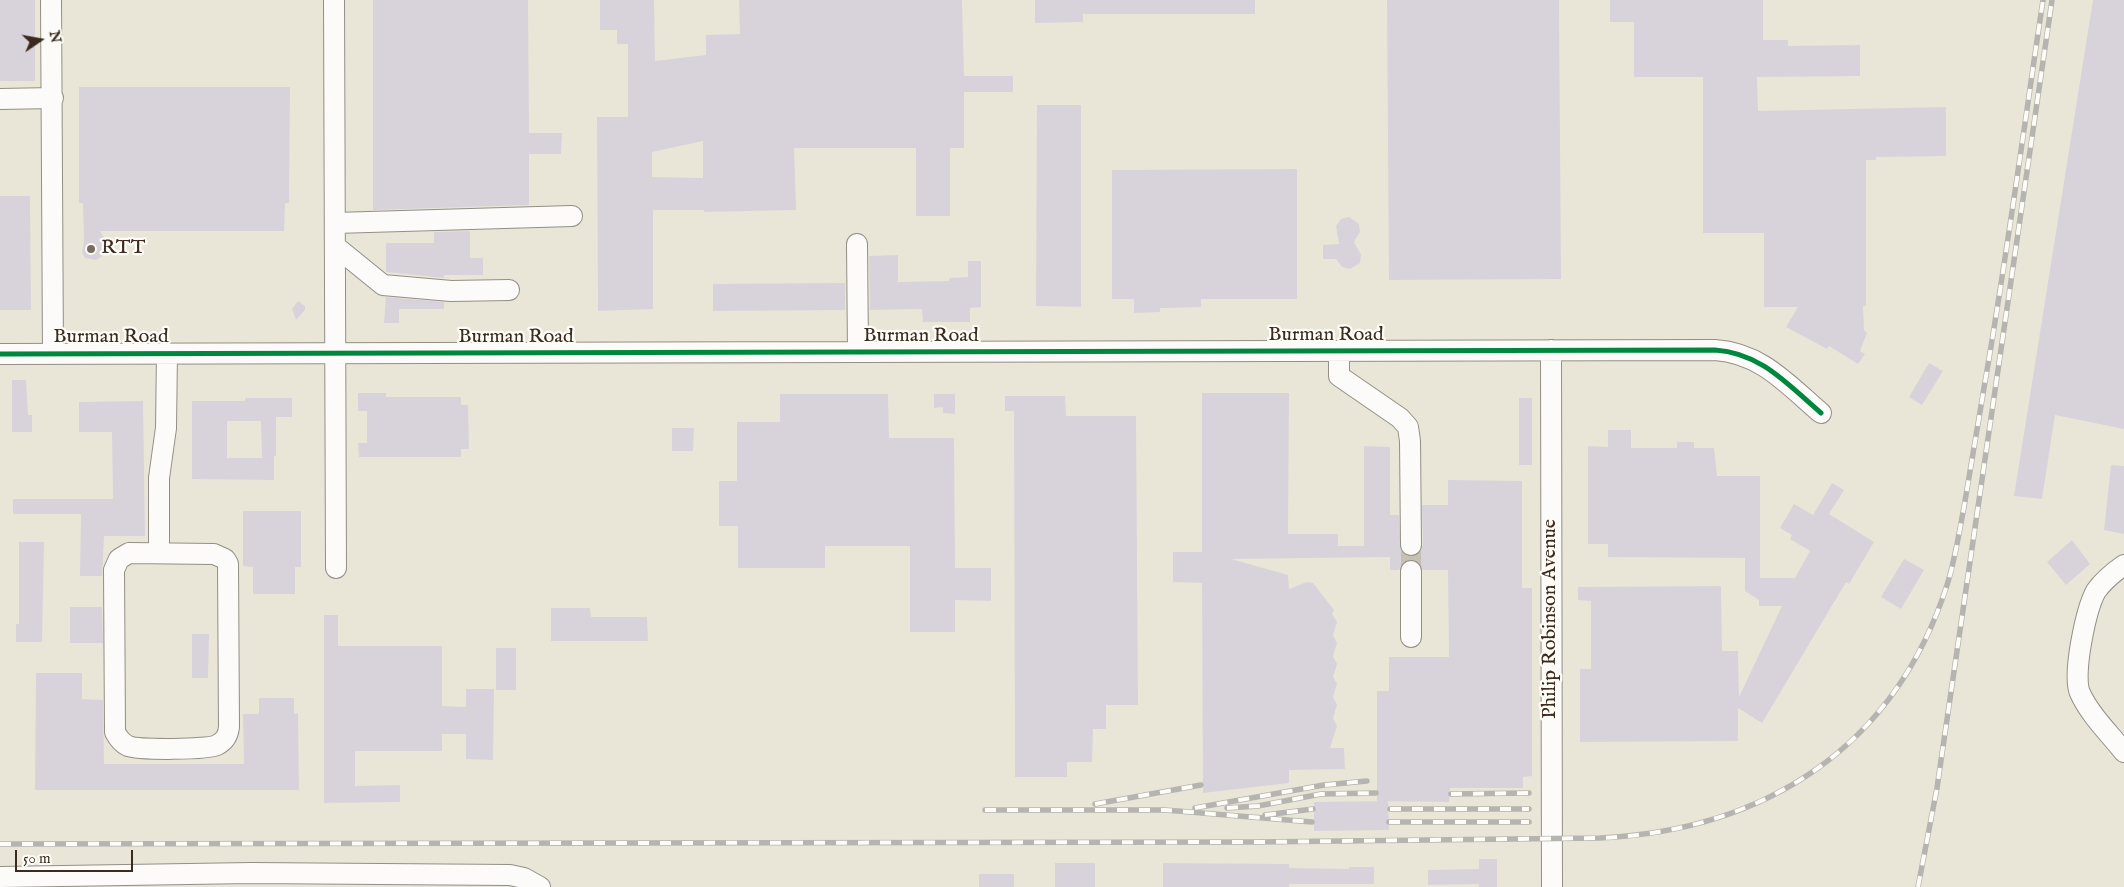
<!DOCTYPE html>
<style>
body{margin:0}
#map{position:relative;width:2124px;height:887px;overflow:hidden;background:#e9e6d8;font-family:"IM FELL English",serif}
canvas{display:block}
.north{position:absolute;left:15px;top:15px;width:50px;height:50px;-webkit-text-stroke:4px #fdfcf7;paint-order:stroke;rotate:78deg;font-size:14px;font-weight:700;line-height:20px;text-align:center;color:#3b2a1e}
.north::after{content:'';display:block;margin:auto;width:18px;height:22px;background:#3b2a1e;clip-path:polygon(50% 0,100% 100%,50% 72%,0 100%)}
.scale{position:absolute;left:15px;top:850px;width:118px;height:22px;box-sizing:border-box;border:2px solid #3b2a1e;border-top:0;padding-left:6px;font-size:15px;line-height:18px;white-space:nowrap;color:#3b2a1e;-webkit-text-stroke:4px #fdfcf7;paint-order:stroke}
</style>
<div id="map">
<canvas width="2124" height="887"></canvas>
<div class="north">N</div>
<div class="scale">50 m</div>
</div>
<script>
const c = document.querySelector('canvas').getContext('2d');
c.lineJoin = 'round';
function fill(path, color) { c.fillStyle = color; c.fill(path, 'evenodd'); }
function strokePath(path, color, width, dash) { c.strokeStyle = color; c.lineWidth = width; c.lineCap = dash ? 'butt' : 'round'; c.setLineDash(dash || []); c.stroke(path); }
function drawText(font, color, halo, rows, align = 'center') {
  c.font = font + ' "IM FELL English",serif'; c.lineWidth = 4.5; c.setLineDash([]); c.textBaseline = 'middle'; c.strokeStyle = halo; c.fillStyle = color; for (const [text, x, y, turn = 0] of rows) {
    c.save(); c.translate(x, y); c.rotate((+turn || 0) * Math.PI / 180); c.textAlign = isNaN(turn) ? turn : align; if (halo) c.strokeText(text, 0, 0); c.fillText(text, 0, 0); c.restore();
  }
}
fill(new Path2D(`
 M0,0H35V81H0Z
 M373,0H528L529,133H562L561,154H529V205L373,210Z
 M600,0H654L655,61L706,55V35L740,34L739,0H962L964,76H1013V92H964V148H950V216H916V148H794L796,210L704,212V210H653V309L598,311L597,117H628V44H617V30H600ZM703,141V178L652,177V152Z
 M1035,0H1255V14H1083V22L1035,23Z
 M1387,0H1559L1561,279L1389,280Z
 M1610,0H1763V40H1788V46L1860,45V76L1757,77L1758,111L1946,107V156L1876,157V160H1866V306H1863L1864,330L1867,333L1860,351L1865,354L1858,364L1829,346L1827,349L1786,327L1798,307H1764V233H1703V77H1634V22H1610Z
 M2093,0H2124V429L2055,415L2042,499L2014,496Z
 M79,87H290L289,203H285L284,231H100L114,255H104L96,260L85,258L82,252L84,242L83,203H79Z
 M1037,105H1081V307L1036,306Z
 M1297,169V299H1201V307L1167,308H1160V312L1134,313V299H1112V170Z
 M0,196H30L31,310H0Z
 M1349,217L1359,224L1360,232L1354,242L1361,255L1360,263L1350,269L1342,267L1336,259H1323V245L1339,244L1336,226L1341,219Z
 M470,231V258H483V275H444V278L386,272V243H434V232Z
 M898,255V282L949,281V278L968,277V261H981V307L970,308V322H923L922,309L870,310L869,256Z
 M845,283V310L713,311V284Z
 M386,297L444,302V309H399V323H384Z
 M298,301L305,306V310L296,320L292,309Z
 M1929,363L1943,371L1922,405L1909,397Z
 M12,380H26L28,415H32V432H12Z
 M358,393H386V397H461V405H468L469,449H461V457H359L358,443H367V411H358Z
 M1202,393H1289L1288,534H1338V546H1364V446L1390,447V515H1399L1401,551L1411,557L1417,555L1423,545L1422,505H1448V480L1522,481V588H1532V776L1523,777V788H1450L1449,802L1377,801V691H1389V657H1449L1448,570H1423L1417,561L1411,559L1405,561L1399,570H1390V557L1231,559L1288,575L1289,589L1307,582L1313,583L1334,610L1332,614L1337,622L1333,635L1337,643L1333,656L1337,664L1333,677L1337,684L1333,697L1337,705L1333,718L1337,726L1330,748H1344L1345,769L1289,770V783L1203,793L1202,583L1173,582V552H1202Z
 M780,394H888L889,438H954L955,568H991V601L955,600V632H910V546H825V568H738V526H719V481H737V422H780Z
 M934,394H955V414L943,413V407L934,408Z
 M1005,396H1065L1066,416H1136L1138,705H1106V729H1093L1092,762H1067V777H1015L1014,411H1005Z
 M245,398H292V417H276V456H274V480L192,479V401H245ZM227,421H261L262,458H227Z
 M1519,398H1532V465H1519Z
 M143,401L145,536H104L102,576H80L81,514H13V499H113L112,432H79V402Z
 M672,428H694L693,451H672Z
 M1608,430H1631V448H1677V442H1694V448H1714L1717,476H1760V578H1795L1810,551L1790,539L1792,535L1780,528L1794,504L1813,515L1832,483L1844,490L1829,514L1874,542L1849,584L1846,582L1762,723L1738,708V741L1580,742V669H1591V601L1578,600V587L1721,586L1722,651H1738L1739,697L1782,606H1759V600L1745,591V558L1608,557V544H1588V446L1608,447Z
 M2111,465L2124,466V534L2104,530Z
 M243,511H301V567H295V594H253V567L243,566Z
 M2072,540L2090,564L2066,585L2047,562Z
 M19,542H44L42,642H16V624H19Z
 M1904,559L1924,570L1901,609L1881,597Z
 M70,607H102L103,643H70Z
 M551,608H590L591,617H647L648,641H551Z
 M324,615H338V646H442V706L466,707V689H494L493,760L466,759V734H442V751H355V786L400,785V802L324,803Z
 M192,634H209L208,678H192Z
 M496,648H516V690H496Z
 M36,673H82V699L103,700L104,764H244L243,714H259V698H294V714L298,713L299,790H35Z
 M1388,801L1389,830L1314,831V802Z
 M1479,859H1497V887H1479V884L1428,885V870L1479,869Z
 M1055,863H1095V887H1055Z
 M1163,863L1289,864V868L1349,869V867H1374V884H1289V887H1163Z
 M979,874H1014V887H979Z`), '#d8d3db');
strokePath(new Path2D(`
 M1411,571V545`), '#c6c0b3', 20, [20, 10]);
const minor = new Path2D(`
 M51,0L53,353
 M334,0L336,568
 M0,99L53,98
 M335,223L572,216
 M857,244L858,352
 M335,246L383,285L451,291L509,290
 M1551,350L1552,887
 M1339,351V376L1400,418L1408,427L1410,441L1411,545
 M0,354L1715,350C1761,353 1787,384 1821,413
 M129,553L214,554L225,559L228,564L229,727C228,736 225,741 217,745C208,750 138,750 128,746C122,743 118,738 115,732L114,570L119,559Z
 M159,553V478L166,428L167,353
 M2124,565C2114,572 2103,581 2096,591C2086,609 2072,675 2080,693C2090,715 2109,733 2124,752
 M1411,571V637
 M0,877L251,873L510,875L524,878L540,887`);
strokePath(minor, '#938f86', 22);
strokePath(minor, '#fcfbf9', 20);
const rail = new Path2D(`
 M1451,794L1529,793
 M1095,804L1201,785
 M1195,808L1324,785L1367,781
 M1227,808L1258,806L1321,794L1376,793
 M1390,809H1529
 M985,810H1165L1312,822
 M1265,815L1313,809
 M1389,822H1529
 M0,844L1256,842L1600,838C1766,830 1895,747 1947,585C1955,560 1959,533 1964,507C1971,466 1978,424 1985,382C2007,255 2024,127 2043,0
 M1918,887L1937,788L2052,0`);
strokePath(rail, '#b6b4b0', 5.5);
strokePath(rail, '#fdfcf7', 4, [11]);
strokePath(new Path2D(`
 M0,354L1715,350C1761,353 1787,384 1821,413`), '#00873e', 5);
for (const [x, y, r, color] of [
 [91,249,5,"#786c5f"]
]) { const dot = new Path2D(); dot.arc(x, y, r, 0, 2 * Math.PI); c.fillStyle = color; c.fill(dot); strokePath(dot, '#fdfcf7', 2); }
drawText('20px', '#3b2a1e', '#fdfcf7', [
 ["RTT",101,249]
], 'left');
drawText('20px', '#3b2a1e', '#fdfcf7', [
 ["Burman Road",1326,336],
 ["Burman Road",921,337],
 ["Burman Road",111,338],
 ["Burman Road",516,338],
 ["Philip Robinson Avenue",1551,619,-90]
]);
</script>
